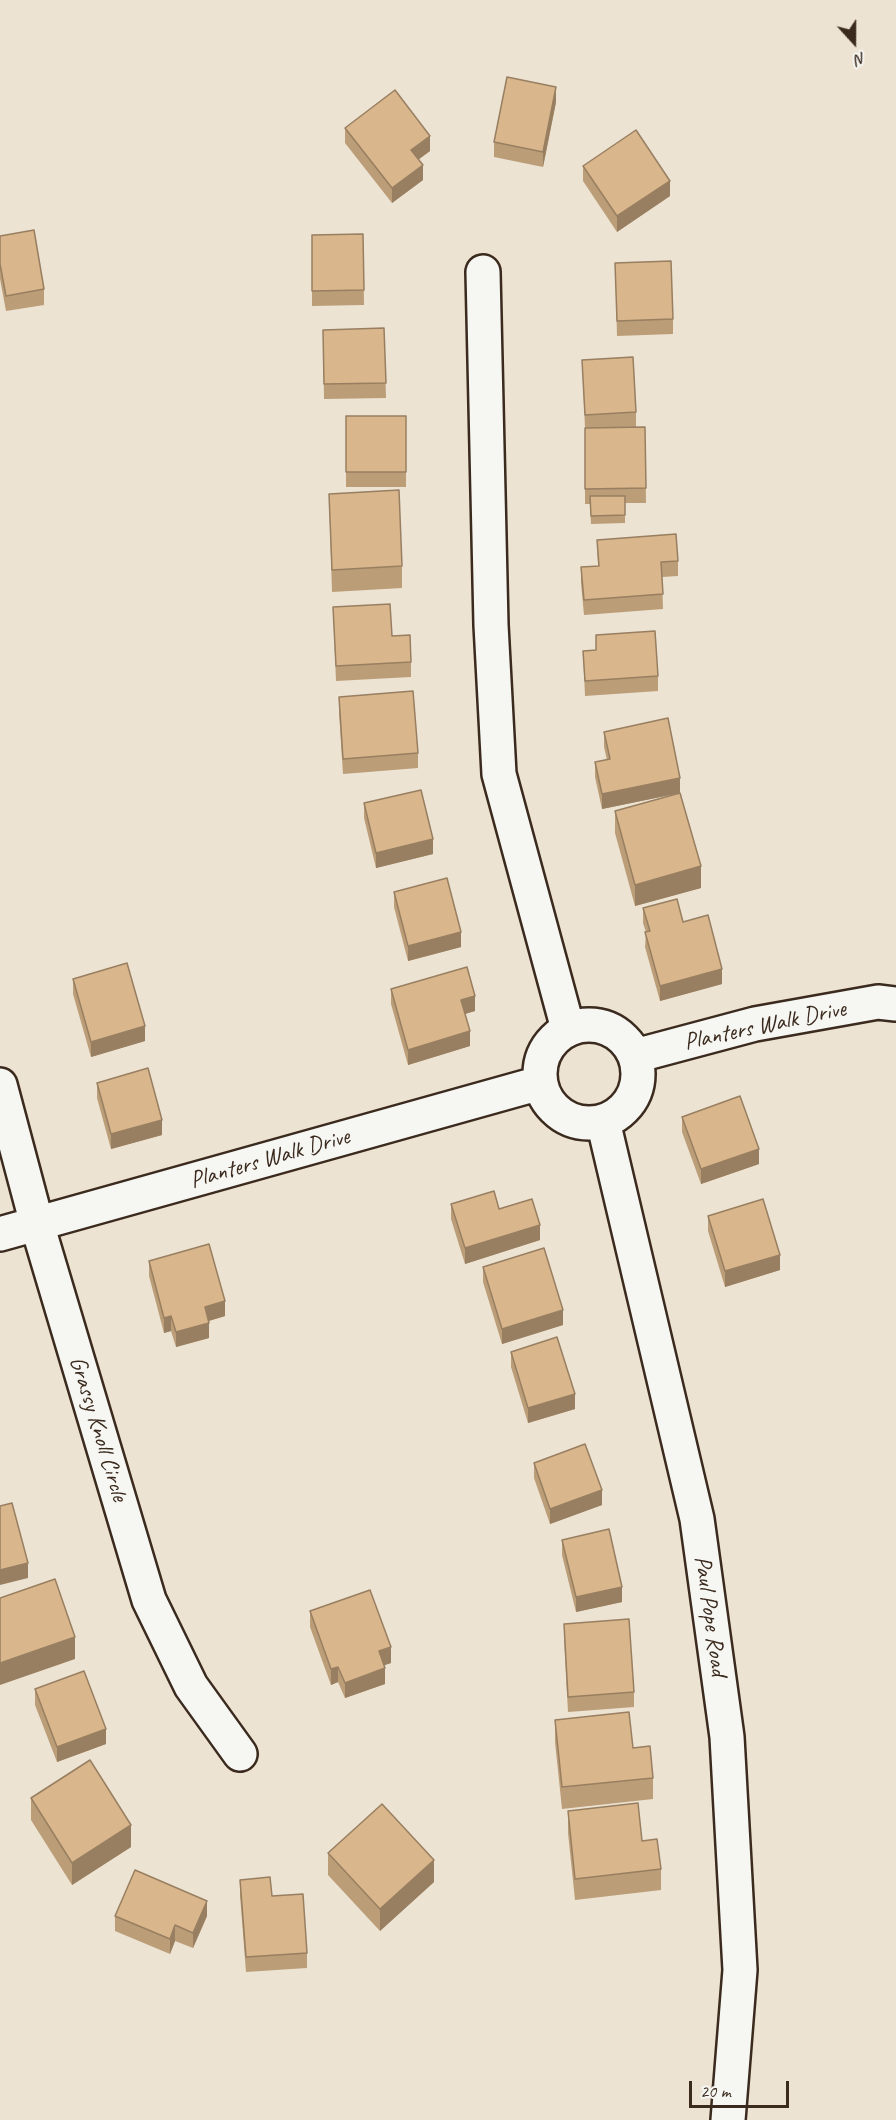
<!DOCTYPE html>
<style>
body{margin:0}
#map{position:relative;width:896px;height:2120px;overflow:hidden;background:#ede3d3;font-family:Caveat,sans-serif}
canvas{display:block}
.north{position:absolute;left:824px;top:12px;width:60px;height:60px;-webkit-text-stroke:4px #f6f6f2;paint-order:stroke;rotate:159deg;font-size:16px;font-weight:700;line-height:24px;text-align:center;color:#3b2a1e}
.north::after{content:'';display:block;margin:auto;width:21px;height:27px;background:#3b2a1e;clip-path:polygon(50% 0,100% 100%,50% 72%,0 100%)}
.scale{position:absolute;left:689px;top:2081px;width:100px;height:27px;box-sizing:border-box;border:3px solid #3b2a1e;border-top:0;padding-left:8px;font-size:18px;line-height:21px;white-space:nowrap;color:#3b2a1e;-webkit-text-stroke:4px #f6f6f2;paint-order:stroke}
</style>
<div id="map">
<canvas width="896" height="2120"></canvas>
<div class="north">N</div>
<div class="scale">20 m</div>
</div>
<script>
const c = document.querySelector('canvas').getContext('2d');
c.lineJoin = 'round';
function strokePath(path, color, width, dash) { c.strokeStyle = color; c.lineWidth = width; c.lineCap = dash ? 'butt' : 'round'; c.setLineDash(dash || []); c.stroke(path); }
function fill(path, color) { c.fillStyle = color; c.fill(path, 'evenodd'); }
function drawText(font, color, halo, rows, align = 'center') {
  c.font = font + ' Caveat,sans-serif'; c.lineWidth = 4.5; c.setLineDash([]); c.textBaseline = 'middle'; c.strokeStyle = halo; c.fillStyle = color; for (const [text, x, y, turn = 0] of rows) {
    c.save(); c.translate(x, y); c.rotate((+turn || 0) * Math.PI / 180); c.textAlign = isNaN(turn) ? turn : align; if (halo) c.strokeText(text, 0, 0); c.fillText(text, 0, 0); c.restore();
  }
}
const minor = new Path2D(`
 M483,272L491,625L499,774L568,1029
 M540 1074a49 49 0 1 1 98 0a49 49 0 1 1-98 0Z
 M635,1056L755,1024L878,1002L896,1004
 M0,1085L37,1224L149,1600L191,1686L240,1754
 M603,1121L697,1519L727,1737L740,1970L728,2120
 M0,1234L540,1083`);
strokePath(minor, '#3b2a1e', 38);
strokePath(minor, '#f6f6f2', 33);
fill(new Path2D(`
 M556,102L543,167L494,157V142Z
 M345,128L430,151L418,160L423,180L392,203L345,143Z
 M583,166L670,196L617,232L583,181Z
 M363,234L364,305L312,306V235Z
 M0,236L44,289V305L6,311L0,279Z
 M615,263L673,319V334L617,336Z
 M384,328L386,398L324,399L323,330Z
 M582,360L636,412V427L623,428L645,427L646,503H625V523L591,524L590,504H585V428Z
 M346,416H406V487H346Z
 M329,494L402,566V588L332,592Z
 M597,540L678,561V576L662,577L663,609L584,615L581,583V567L598,566Z
 M333,607L392,636L411,662V677L336,681Z
 M596,635L658,676V691L585,696L583,651L596,650Z
 M339,697L418,753V768L343,774L339,712Z
 M604,732L680,793L602,809L595,777V762L607,760L604,747Z
 M364,803L433,854L376,868L364,818Z
 M615,811L701,888L635,906L615,833Z
 M394,892L461,947L408,961L394,907Z
 M643,908L683,922L722,984L660,1001L645,947L646,932L643,923Z
 M73,979L145,1041L91,1057L73,994Z
 M391,989L475,1011L465,1014L470,1046L408,1065L391,1004Z
 M97,1083L162,1135L111,1149L97,1098Z
 M682,1117L759,1164L701,1184L682,1132Z
 M451,1204L499,1209L540,1240L465,1264L451,1219Z
 M708,1216L780,1270L725,1287L708,1231Z
 M149,1261L225,1316L209,1321V1338L176,1347L171,1331L164,1333L149,1276Z
 M483,1267L563,1325L502,1344L483,1282Z
 M511,1352L575,1409L528,1423L511,1367Z
 M534,1463L602,1505L550,1524L534,1478Z
 M562,1540L622,1602L576,1612L562,1555Z
 M310,1611L391,1663L384,1665L385,1684L345,1698L338,1682L331,1685L310,1627Z
 M564,1624L634,1692V1707L568,1712L564,1639Z
 M35,1689L106,1744L57,1762L35,1705Z
 M555,1720L633,1748L653,1778V1799L562,1809L555,1742Z
 M31,1798L131,1847L72,1885L31,1820Z
 M568,1811L642,1841L661,1869V1890L575,1900L568,1833Z
 M328,1853L434,1882L380,1931L328,1875Z
 M240,1880L272,1896L307,1953V1968L246,1972L240,1895Z
 M115,1916H207L193,1948L175,1941L170,1954L115,1931Z`), '#bb9d78');
fill(new Path2D(`
 M556,87V102L543,167V152Z
 M430,136V151L411,165V150Z
 M423,165V180L392,203V188Z
 M670,181V196L617,232V216Z
 M680,778V793L602,809V794Z
 M433,839V854L376,868V853Z
 M701,866V888L635,906V885Z
 M461,932V947L408,961V946Z
 M722,969V984L660,1001V986Z
 M475,996V1011L461,1015V1000Z
 M145,1026V1041L91,1057V1042Z
 M470,1031V1046L408,1065V1050Z
 M162,1120V1135L111,1149V1134Z
 M759,1149V1164L701,1184V1169Z
 M540,1225V1240L465,1264V1248Z
 M780,1255V1270L725,1287V1271Z
 M225,1301V1316L205,1322V1307Z
 M563,1310V1325L502,1344V1329Z
 M171,1316V1331L164,1333V1318Z
 M209,1323V1338L176,1347V1332Z
 M575,1394V1409L528,1423V1408Z
 M602,1490V1505L550,1524V1509Z
 M28,1563V1578L0,1585V1570Z
 M622,1587V1602L576,1612V1597Z
 M75,1637V1659L0,1685V1663Z
 M391,1647V1663L379,1667V1651Z
 M338,1667V1682L331,1685V1669Z
 M385,1668V1684L345,1698V1683Z
 M106,1729V1744L57,1762V1747Z
 M131,1825V1847L72,1885V1863Z
 M434,1860V1882L380,1931V1909Z
 M207,1901V1916L193,1948V1933Z
 M175,1925V1941L170,1954V1939Z`), '#987f61');
const building = new Path2D(`
 M507,77L556,87L543,152L494,142Z
 M395,90L430,136L411,150L423,165L392,188L345,128Z
 M636,130L670,181L617,216L583,166Z
 M34,230L44,289L6,296L0,264V236Z
 M363,234L364,290L312,291V235Z
 M671,261L673,319L617,321L615,263Z
 M384,328L386,383L324,384L323,330Z
 M633,357L636,412L585,415L582,360Z
 M346,416H406V472H346Z
 M645,427L646,488L585,489V428Z
 M399,490L402,566L332,570L329,494Z
 M590,496H625V515L591,516Z
 M676,534L678,561L661,562L663,594L584,600L581,567L599,566L597,540Z
 M390,604L392,636L410,635L411,662L336,666L333,607Z
 M655,631L658,676L585,681L583,651L596,650V635Z
 M413,691L418,753L343,759L339,697Z
 M668,718L680,778L602,794L595,762L610,759L604,732Z
 M421,790L433,839L376,853L364,803Z
 M680,793L701,866L635,885L615,811Z
 M447,878L461,932L408,946L394,892Z
 M677,899L683,922L708,915L722,969L660,986L645,932L650,931L643,908Z
 M127,963L145,1026L91,1042L73,979Z
 M467,967L475,996L461,1000L470,1031L408,1050L391,989Z
 M148,1068L162,1120L111,1134L97,1083Z
 M740,1096L759,1149L701,1169L682,1117Z
 M494,1191L499,1209L532,1199L540,1225L465,1248L451,1204Z
 M763,1199L780,1255L725,1271L708,1216Z
 M209,1244L225,1301L205,1307L209,1323L176,1332L171,1316L164,1318L149,1261Z
 M544,1248L563,1310L502,1329L483,1267Z
 M557,1337L575,1394L528,1408L511,1352Z
 M585,1444L602,1490L550,1509L534,1463Z
 M12,1503L28,1563L0,1570V1506Z
 M609,1529L622,1587L576,1597L562,1540Z
 M55,1579L75,1637L0,1663V1598Z
 M370,1590L391,1647L379,1651L385,1668L345,1683L338,1667L331,1669L310,1611Z
 M629,1619L634,1692L568,1697L564,1624Z
 M84,1671L106,1729L57,1747L35,1689Z
 M629,1712L633,1748L650,1746L653,1778L562,1787L555,1720Z
 M90,1760L131,1825L72,1863L31,1798Z
 M638,1803L642,1841L657,1839L661,1869L575,1879L568,1811Z
 M382,1804L434,1860L380,1909L328,1853Z
 M135,1870L207,1901L193,1933L175,1925L170,1939L115,1916Z
 M270,1877L272,1896L303,1894L307,1953L246,1957L240,1880Z`);
fill(building, '#d9b68b');
strokePath(building, '#987f61', 1.5);
drawText('24px', '#3b2a1e', '#f6f6f2', [
 ["Planters Walk Drive",765,1026,-12],
 ["Planters Walk Drive",270,1159,-16],
 ["Grassy Knoll Circle",98,1429,73],
 ["Paul Pope Road",710,1616,82]
]);
</script>
